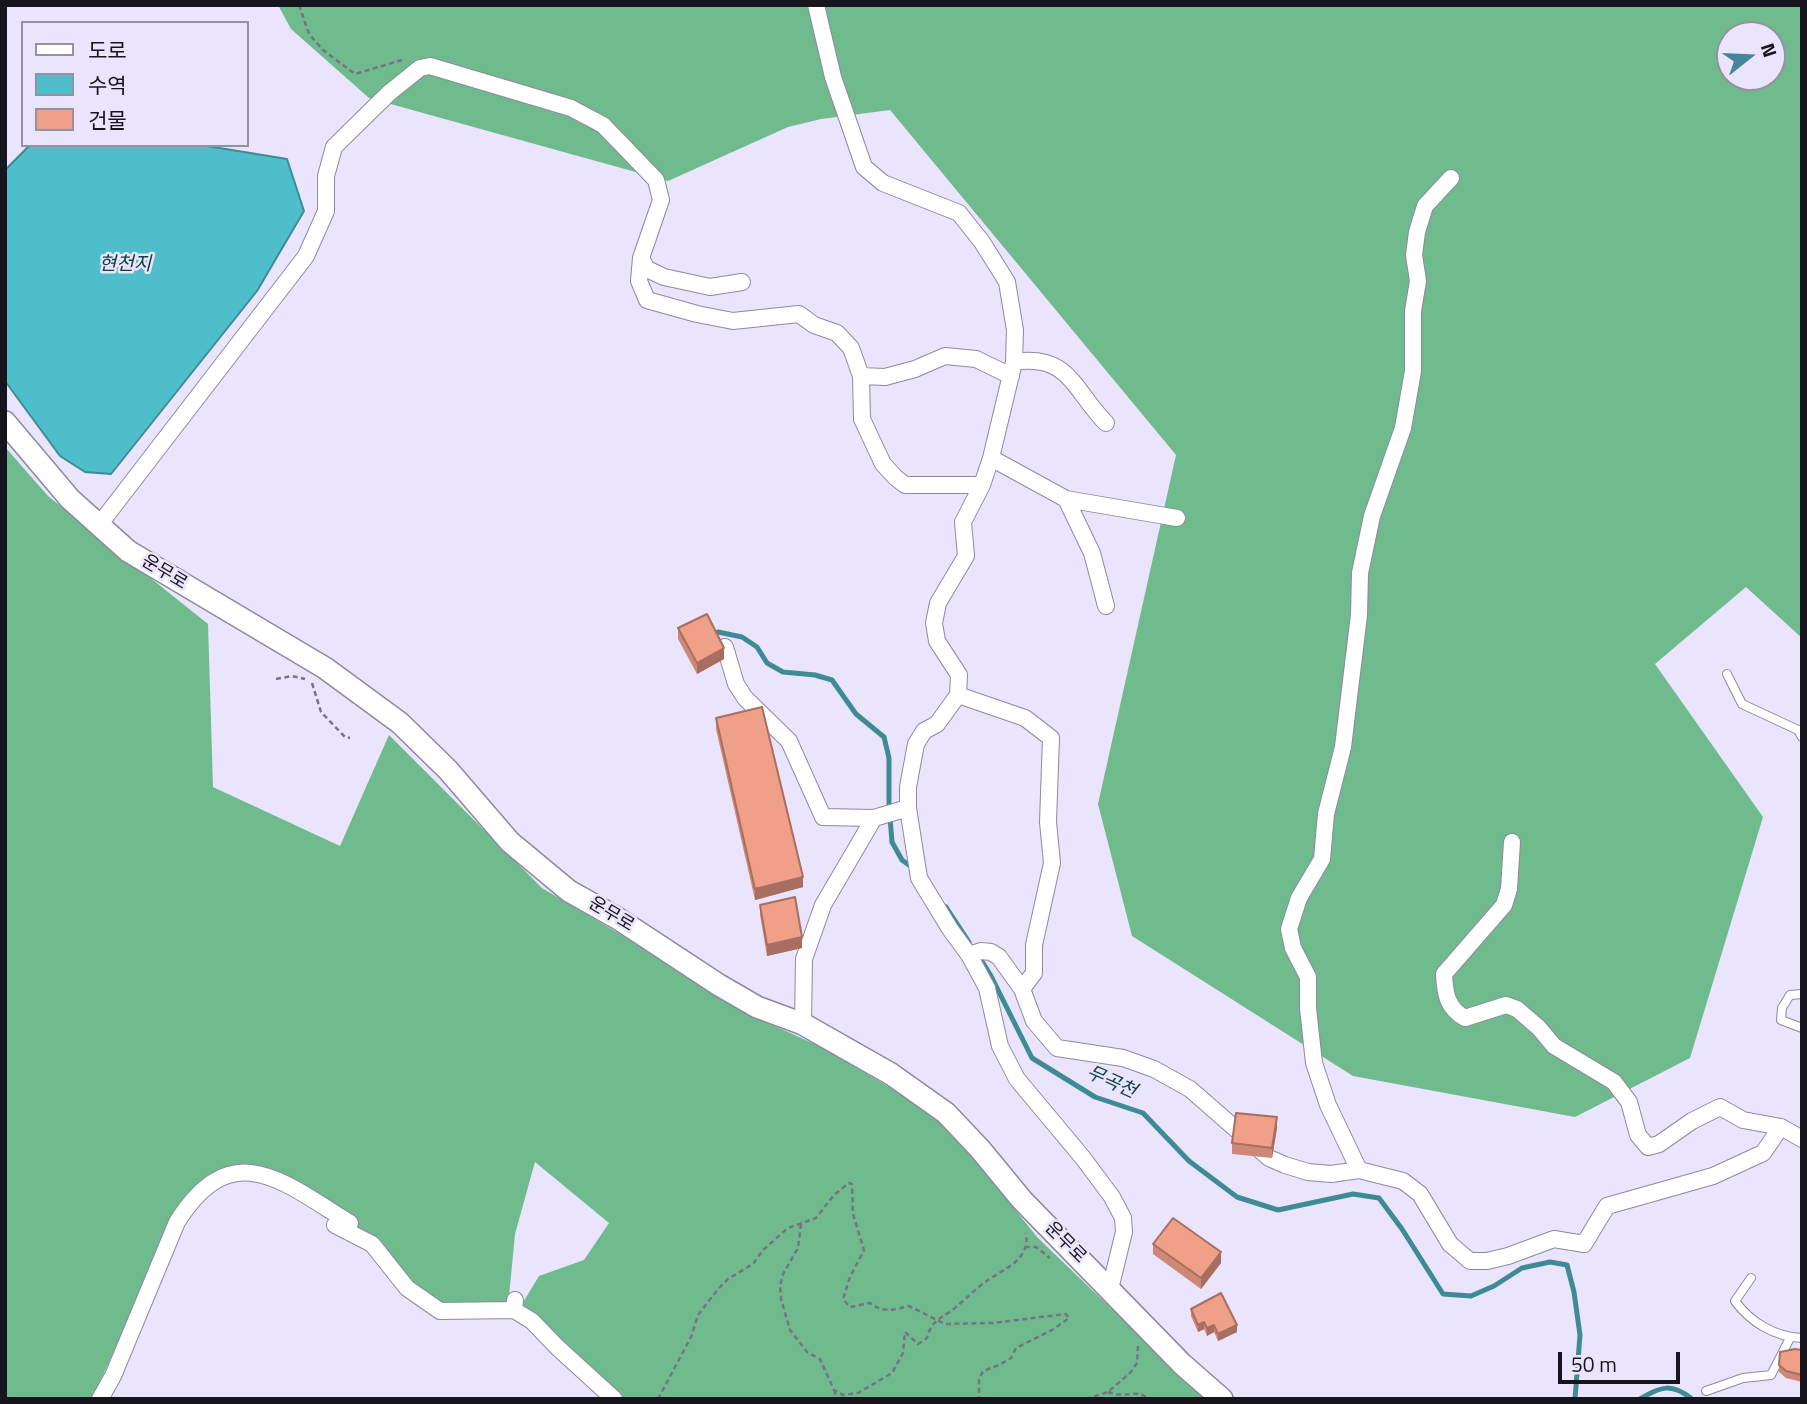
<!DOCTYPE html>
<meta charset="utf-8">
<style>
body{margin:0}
#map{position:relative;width:1807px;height:1404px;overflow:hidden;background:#eae4fc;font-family:"Titillium Web","Noto Sans KR",sans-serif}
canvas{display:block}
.frame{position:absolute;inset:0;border:7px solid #16141c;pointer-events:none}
.legend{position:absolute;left:21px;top:21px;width:228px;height:126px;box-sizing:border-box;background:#eae4fc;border:2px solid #9591a2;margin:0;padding:9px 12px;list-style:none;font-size:21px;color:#16141c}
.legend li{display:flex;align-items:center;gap:14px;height:35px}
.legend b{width:35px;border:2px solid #9591a2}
.north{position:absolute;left:1716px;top:21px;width:70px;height:70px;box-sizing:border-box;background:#eae4fc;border:2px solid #9591a2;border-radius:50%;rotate:72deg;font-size:19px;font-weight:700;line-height:28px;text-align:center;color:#16141c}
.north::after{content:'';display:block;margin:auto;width:24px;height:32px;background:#458599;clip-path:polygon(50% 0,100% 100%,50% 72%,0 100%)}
.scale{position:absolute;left:1558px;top:1352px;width:122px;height:32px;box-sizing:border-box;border:4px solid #16141c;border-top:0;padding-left:9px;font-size:21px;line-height:24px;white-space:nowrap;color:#16141c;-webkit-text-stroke:5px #eae4fc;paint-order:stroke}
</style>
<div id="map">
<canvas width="1807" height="1404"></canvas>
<div class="frame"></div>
<ul class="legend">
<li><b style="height:9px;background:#fff"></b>도로</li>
<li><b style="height:19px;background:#4fbecb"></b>수역</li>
<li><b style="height:19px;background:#f09f89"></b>건물</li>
</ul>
<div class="north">N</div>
<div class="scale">50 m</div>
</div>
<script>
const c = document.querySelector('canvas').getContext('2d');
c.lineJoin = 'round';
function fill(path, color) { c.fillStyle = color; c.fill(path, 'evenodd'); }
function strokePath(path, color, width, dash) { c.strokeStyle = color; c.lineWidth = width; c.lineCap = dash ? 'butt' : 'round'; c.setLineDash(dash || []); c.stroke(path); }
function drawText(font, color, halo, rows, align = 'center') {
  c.font = font + ' "Titillium Web","Noto Sans KR",sans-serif'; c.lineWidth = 5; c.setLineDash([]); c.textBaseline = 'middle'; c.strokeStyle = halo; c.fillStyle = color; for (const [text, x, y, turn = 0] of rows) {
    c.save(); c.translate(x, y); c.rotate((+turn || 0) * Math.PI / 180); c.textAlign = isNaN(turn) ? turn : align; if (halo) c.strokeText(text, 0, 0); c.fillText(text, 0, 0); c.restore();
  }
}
fill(new Path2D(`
 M278,5H1802V638L1746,587L1655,664L1763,817L1690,1058L1575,1117L1353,1076L1132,936L1098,804L1176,455L890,110L821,119L788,127L668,181L369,98L291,29ZM1730,35H1772V77H1730Z
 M5,447L48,496L208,624L213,787L340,846L389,735L542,888L645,949L739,1010L819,1046L942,1118L1037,1237L1205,1399H615L519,1309L539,1276L584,1260L609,1223L535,1162L515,1234L508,1307L441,1308L408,1286L373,1241L349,1220L267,1171L233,1170L182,1204L92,1399H5Z`), '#6fbb8e');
const water = new Path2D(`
 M30,145H201L287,159L304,211L257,291L111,474L85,472L60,456L5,381V170Z`);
fill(water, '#4fbecb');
strokePath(water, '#3e8b96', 2);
strokePath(new Path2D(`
 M718,632L742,637L757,647L767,663L783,672L815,675L832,680L856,714L884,737L889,758V805L892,842L902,860L913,868
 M946,907L969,942
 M977,953L991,976L1032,1058L1095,1097L1143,1113L1189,1161L1237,1197L1278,1210L1353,1194L1379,1198L1402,1229L1443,1294L1471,1296L1494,1286L1522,1268L1550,1262L1567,1265L1574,1292L1580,1335L1575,1399
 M1640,1399C1661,1386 1672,1383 1692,1399`), '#3e8b96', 5);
const lane = new Path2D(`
 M1727,674L1742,704L1798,730L1802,737
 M1802,994L1790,995L1782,1008L1781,1020L1802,1028
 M1751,1278L1735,1301C1750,1322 1775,1337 1802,1338
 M1706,1391L1743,1378L1771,1375L1790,1338`);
const street = new Path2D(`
 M816,5L833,77L864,167L883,183L959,213L982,242L1007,282L1015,330L1014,362L991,458L982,485L963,522L966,556L938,603L934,623L937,641L959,675L958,695L937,724L924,731L916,744L908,787V808L919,878L950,929L969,955L987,988L1000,1046L1017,1079L1083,1158L1112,1197L1123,1218L1124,1232L1110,1289
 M641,258L647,269L664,277L710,287L742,282
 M1014,362C1069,353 1074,391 1106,423
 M861,376L862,419L883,464L895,477L905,485H982
 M991,458L1066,499L1092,553L1106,606
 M1066,499L1177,518
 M99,525L306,256L326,211V176L334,147L389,93L420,68L430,66L571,108L603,125L656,180L661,200L641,258L639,281L647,300L697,314L733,321L799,314L814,325L837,333L851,348L861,376L885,377L915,369L945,356L976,359L1011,376
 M725,647L736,684L745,698L789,741L823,817L874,818L908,808
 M958,695L1025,718L1051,738L1048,822L1052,863L1034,945V973L1022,989
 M1512,842L1509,889L1504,905L1444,974C1445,994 1447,1008 1465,1018L1506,1005L1517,1009L1539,1028L1554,1046L1614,1082L1629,1102L1638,1135L1648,1147L1659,1144L1692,1121L1720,1107L1743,1120L1781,1127L1802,1139
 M969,955L981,951L991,952L999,957L1022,989L1034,1021L1057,1048L1123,1058L1154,1069L1190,1089L1269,1158L1285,1165L1308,1172L1331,1174L1359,1170L1403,1181L1420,1194L1450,1244L1470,1261H1487L1508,1256L1554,1239L1584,1244L1607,1206L1713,1176L1763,1153L1781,1127
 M803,1024L804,959L823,905L874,818
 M1359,1170L1328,1105L1314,1063L1308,1008V977L1293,948L1289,929L1299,898L1322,859L1326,814L1343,747L1359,615L1360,573L1372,516L1403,428L1413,371V311L1418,281L1414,255L1417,232L1425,206L1451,178
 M335,1225L372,1244L407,1288L440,1311L514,1310L515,1300
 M514,1310L532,1321L557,1347L614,1399
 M100,1399L113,1376L177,1222C232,1135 282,1181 350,1223`);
const secondary = new Path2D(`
 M5,422L70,499L128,551L325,668L400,723L448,770L510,842L569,891L617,918L719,985L757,1007L803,1024L891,1074L946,1113L980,1149L1022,1200L1182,1364L1222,1399`);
strokePath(lane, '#8f899f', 10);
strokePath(street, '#8f899f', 18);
strokePath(secondary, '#8f899f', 24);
strokePath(new Path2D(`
 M299,5L309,34L323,50L355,74L402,60
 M276,679L292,676L305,679
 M312,683L321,712L345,737L350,738
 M801,1224L798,1248L783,1274L780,1286L781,1299L790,1330L807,1352L820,1359L834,1390L843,1395L858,1393L892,1373L903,1353L905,1332L918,1344L927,1338C931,1322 938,1320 951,1311C964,1301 975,1289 988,1280C1007,1267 1030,1260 1026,1233
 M1025,1247H1036L1050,1258
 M834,1390L837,1399
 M1108,1392C1125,1399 1136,1388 1149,1399
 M658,1399L691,1337L698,1315L718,1289L728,1279L753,1264L763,1250L788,1228L816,1218L834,1195L849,1183L852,1184L853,1214L864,1250L850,1277L843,1299L850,1307L870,1303C883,1313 894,1310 909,1306L945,1324L993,1323L1066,1314L1069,1318L1054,1329L1016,1348L1011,1358L999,1365L983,1371L979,1380V1399
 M1086,1399L1108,1392L1130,1373L1137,1363L1138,1346`), '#777382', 2.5, [5, 3.5]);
strokePath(lane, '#fff', 8);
strokePath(street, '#fff', 16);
strokePath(secondary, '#fff', 21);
fill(new Path2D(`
 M678,628L724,659L697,674L678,639Z
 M716,718L803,887L755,900L716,729Z
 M760,905L802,948L767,956L760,915Z
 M1277,1128L1272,1158L1232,1154V1143Z
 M1153,1244L1221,1263L1201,1289L1153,1254Z
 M1191,1309L1237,1332L1218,1341L1214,1332L1207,1336L1204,1329L1198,1332L1191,1316Z
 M1802,1350V1382L1786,1378L1779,1372V1365Z`), '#ce8976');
fill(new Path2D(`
 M724,648V659L697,674V663Z
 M803,877V887L755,900V889Z
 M802,937V948L767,956V945Z
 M1277,1117V1128L1272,1158V1148Z
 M1221,1252V1263L1201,1289V1278Z
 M1204,1322V1329L1198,1332V1325Z
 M1214,1325V1332L1207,1336V1328Z
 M1237,1325V1332L1218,1341V1334Z`), '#a86f60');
const building = new Path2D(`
 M707,614L724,648L697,663L678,628Z
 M762,707L803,877L755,889L716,718Z
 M795,897L802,937L767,945L760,905Z
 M1236,1113L1277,1117L1272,1148L1232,1143Z
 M1173,1218L1221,1252L1201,1278L1153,1244Z
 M1221,1293L1237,1325L1218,1334L1214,1325L1207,1328L1204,1322L1198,1325L1191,1309Z
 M1795,1349L1802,1350V1375L1786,1371L1779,1365L1780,1352Z`);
fill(building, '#f09f89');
strokePath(building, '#a86f60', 2);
drawText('18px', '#16141c', '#eae4fc', [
 ["운무로",164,573,31],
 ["운무로",611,915,31],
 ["운무로",1065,1243,45]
]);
drawText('italic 19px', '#0c4045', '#eae4fc', [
 ["현천지",125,265],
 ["무곡천",1111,1083,24]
]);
</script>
